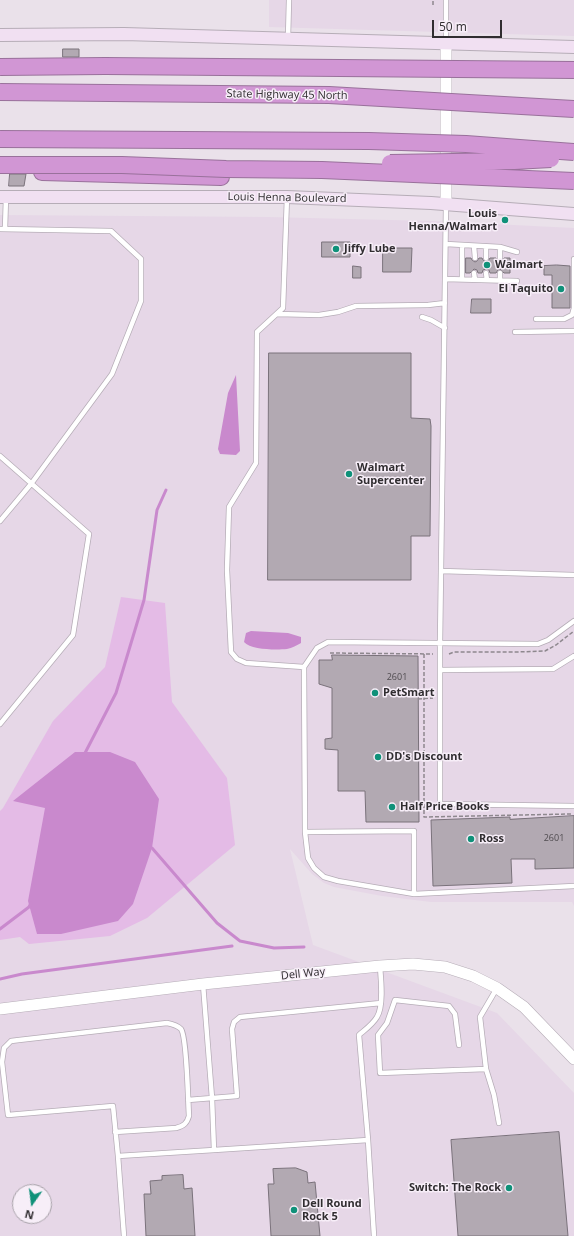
<!DOCTYPE html>
<style>
body{margin:0}
#map{position:relative;width:574px;height:1236px;overflow:hidden;background:#eae1ea;font-family:"Open Sans",sans-serif}
canvas{display:block}
.north{position:absolute;left:12px;top:1184px;width:40px;height:40px;box-sizing:border-box;background:#f7eef8;border:1px solid #a7a1a8;border-radius:50%;rotate:194deg;font-size:11px;font-weight:700;line-height:16px;text-align:center;color:#302d30}
.north::after{content:'';display:block;margin:auto;width:14px;height:18px;background:#0f9179;clip-path:polygon(50% 0,100% 100%,50% 72%,0 100%)}
.scale{position:absolute;left:432px;top:20px;width:70px;height:18px;box-sizing:border-box;border:2px solid #302d30;border-top:0;padding-left:5px;font-size:12px;line-height:14px;white-space:nowrap;color:#302d30;-webkit-text-stroke:3px #f7eef8;paint-order:stroke}
</style>
<div id="map">
<canvas width="574" height="1236"></canvas>
<div class="north">N</div>
<div class="scale">50 m</div>
</div>
<script>
const c = document.querySelector('canvas').getContext('2d');
c.lineJoin = 'round';
function fill(path, color) { c.fillStyle = color; c.fill(path, 'evenodd'); }
function strokePath(path, color, width, dash) { c.strokeStyle = color; c.lineWidth = width; c.lineCap = dash ? 'butt' : 'round'; c.setLineDash(dash || []); c.stroke(path); }
function drawText(font, color, halo, rows, align = 'center') {
  c.font = font + ' "Open Sans",sans-serif'; c.lineWidth = 3; c.setLineDash([]); c.textBaseline = 'middle'; c.strokeStyle = halo; c.fillStyle = color; for (const [text, x, y, turn = 0] of rows) {
    c.save(); c.translate(x, y); c.rotate((+turn || 0) * Math.PI / 180); c.textAlign = isNaN(turn) ? turn : align; if (halo) c.strokeText(text, 0, 0); c.fillText(text, 0, 0); c.restore();
  }
}
fill(new Path2D(`
 M269,0H574V36L269,27Z
 M0,215L268,217L432,221L574,228V906L572,902H431L382,896L334,887L324,883L312,874L290,849L313,945L497,1013L574,1093V1236H0ZM20,1192H44V1216H20Z`), '#e6d7e7');
fill(new Path2D(`
 M121,597L165,603L172,702L227,778L235,845L147,918L110,936L29,944L20,937L0,940V811L3,808L53,721L105,667Z`), '#e4bbe6');
fill(new Path2D(`
 M236,375L240,451L236,455L220,454L218,449L228,393Z
 M251,631L288,633L301,637V643C297,645 292,648 287,649C276,650 251,650 244,642L246,633Z
 M75,752H110L135,762L159,799L152,848L133,904L118,921L61,934H37L28,901L45,808L13,801Z`), '#c989cd');
strokePath(new Path2D(`
 M84,755L116,693L144,600L157,510L166,490
 M150,847L152,848L217,923L240,941L274,948L304,947
 M0,929L29,907L31,903
 M0,979L22,974L232,946`), '#c989cd', 3);
const building = new Path2D(`
 M63,49H79V57H63Z
 M10,174H26L24,186H9Z
 M322,242H350V257H322Z
 M383,248H412L411,272H383Z
 M466,258H471L472,260L475,262L477,261L479,258H482L483,260L486,262L488,261L490,258H496L497,260L500,262L502,261L504,258H510V273H504L500,269L498,270L496,273H490L489,270L486,269L483,270L482,273H478L477,270L474,269L470,273H466Z
 M557,265L570,266V308H552V275H544V266Z
 M353,266L361,267V278H353Z
 M472,299H491V313H471Z
 M269,353H411V418L430,419L431,426L430,536H411V580H268Z
 M332,655L418,656L419,822H366L365,791H338V750L325,749V739L332,738V688L319,684V660H332Z
 M574,816V868L535,869V859H511L512,883L433,886L431,820L510,817V819Z
 M559,1132L568,1236H458L451,1140Z
 M296,1168L307,1172L308,1183L315,1182L320,1236H271L268,1184H274L273,1169Z
 M183,1175L184,1189L192,1188L195,1236H146L144,1194H151L150,1181L162,1180V1176Z`);
fill(building, '#b2a9b2');
strokePath(building, '#7a727b', 1);
const service = new Path2D(`
 M446,0V43
 M288,38L289,0
 M287,197L283,308L257,332L256,463L229,507L227,570L231,652L237,659L246,663L304,667L317,648L328,642L538,644L548,640L574,621
 M446,205L440,643V804L574,806
 M0,229L111,231L141,259V301L112,374L31,484L0,521
 M5,229L6,197
 M446,244L500,247L517,252
 M474,246L475,258
 M486,247V258
 M500,258V247
 M474,273L475,280
 M486,273L487,280
 M500,273V281
 M445,279L517,281
 M462,279V245
 M277,314L319,315L338,312L356,306L428,305L445,303
 M422,317L431,320L445,328
 M536,319H564L572,315L574,308V259
 M515,332L574,331
 M0,456L89,534L73,635L0,724
 M441,571L574,575
 M304,667L305,832L308,858L314,868L324,877L338,881L414,894L574,886
 M440,670L553,669L574,656
 M305,832L414,831V894
 M459,1045L455,1014L449,1006L395,1000L387,1023L378,1035L380,1073L486,1069L480,1017L497,988
 M486,1069L494,1095L499,1123
 M188,1100L237,1096L232,1029L234,1022L240,1017L381,1003
 M115,1132L176,1128C184,1126 187,1123 189,1116C188,1102 187,1037 181,1029C177,1025 172,1024 167,1023L19,1040L11,1041L4,1048L2,1062L8,1115L113,1106L118,1156L214,1150L212,1098L203,984
 M214,1150L368,1140
 M118,1156L124,1236
 M374,1236L368,1140L359,1035C366,1029 373,1024 377,1017C384,1006 381,979 380,967`);
const tertiary = new Path2D(`
 M446,43V204
 M0,1009L203,984L380,966L413,964L445,967L473,976L497,988L524,1007L574,1059`);
const secondary = new Path2D(`
 M0,35L124,34L574,47
 M0,197H287L431,203L574,214`);
const motorway = new Path2D(`
 M42,172L221,177`);
strokePath(service, '#b6adb7', 6);
strokePath(tertiary, '#b6adb7', 12);
strokePath(secondary, '#b6adb7', 14);
strokePath(motorway, '#99719b', 18);
strokePath(new Path2D(`
 M433,5V0
 M330,653L433,654
 M424,654V817L571,814
 M449,654L454,652H516L545,651L556,645L574,631
 M418,699L433,698`), '#8e888e', 1.5, [4, 2]);
strokePath(service, '#fff', 4.5);
strokePath(tertiary, '#fff', 11);
strokePath(secondary, '#f1e0f2', 12);
strokePath(motorway, '#d196d4', 16);
const motorwayBridge = new Path2D(`
 M0,67L105,66L574,70
 M0,92L329,95L574,109
 M0,139L369,141L466,144L574,152
 M390,163L514,161L551,159
 M0,165H122L226,169L322,170L574,181`);
strokePath(motorwayBridge, '#99719b', 18, []);
strokePath(motorwayBridge, '#d196d4', 16);
for (const [x, y, r, color] of [
 [505,220,4,"#0f9179"],
 [336,249,4,"#0f9179"],
 [487,265,4,"#0f9179"],
 [561,289,4,"#0f9179"],
 [349,474,4,"#0f9179"],
 [375,693,4,"#0f9179"],
 [378,757,4,"#0f9179"],
 [392,807,4,"#0f9179"],
 [471,839,4,"#0f9179"],
 [509,1188,4,"#0f9179"],
 [294,1210,4,"#0f9179"]
]) { const dot = new Path2D(); dot.arc(x, y, r, 0, 2 * Math.PI); c.fillStyle = color; c.fill(dot); strokePath(dot, '#f7eef8', 1.5); }
drawText('9px', '#504c50', null, [
 ["2601",397,677],
 ["2601",554,838]
]);
drawText('11px', '#302d30', '#f7eef8', [
 ["State Highway 45 North",287,95,1],
 ["Louis Henna Boulevard",287,198,1],
 ["Dell Way",303,974,-6]
]);
drawText('bold 11px', '#302d30', '#f7eef8', [
 ["Louis",497,214,"right"],
 ["Henna/Walmart",497,227,"right"],
 ["Jiffy Lube",344,249],
 ["Walmart",495,265],
 ["El Taquito",553,289,"right"],
 ["Walmart",357,468],
 ["Supercenter",357,481],
 ["PetSmart",383,693],
 ["DD's Discount",386,757],
 ["Half Price Books",400,807],
 ["Ross",479,839],
 ["Switch: The Rock",501,1188,"right"],
 ["Dell Round",302,1204],
 ["Rock 5",302,1217]
], 'left');
</script>
